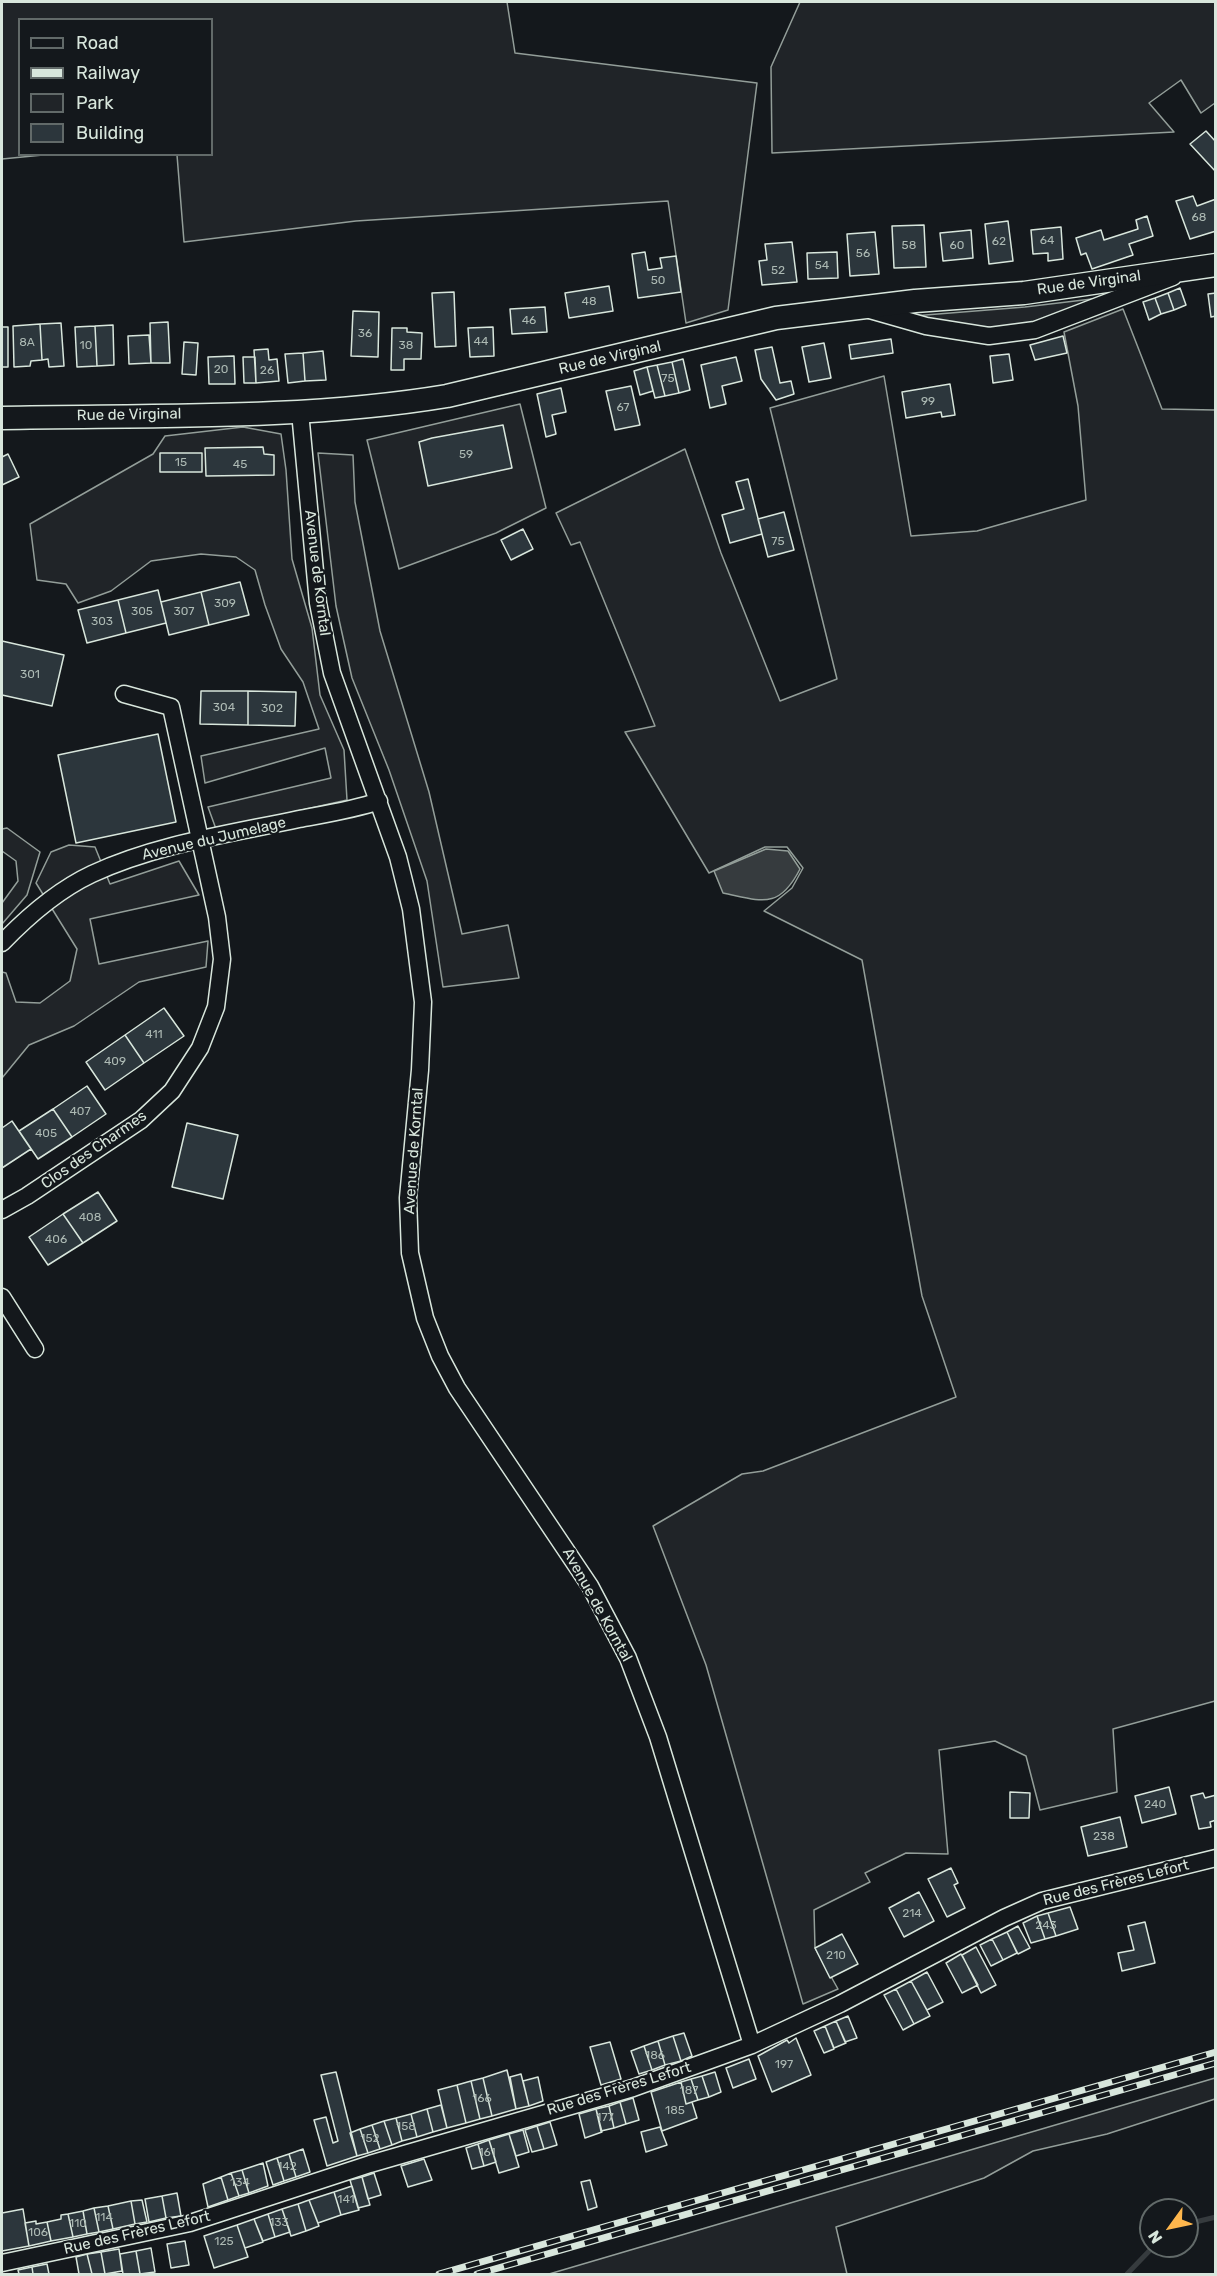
<!DOCTYPE html>
<meta charset="utf-8">
<style>
body{margin:0}
#map{position:relative;width:1217px;height:2276px;overflow:hidden;background:#14181c;font-family:Rubik,sans-serif}
canvas{display:block}
.frame{position:absolute;inset:0;border:3px solid #d8e6dc;pointer-events:none}
.legend{position:absolute;left:18px;top:18px;width:195px;height:138px;box-sizing:border-box;background:#14181c;border:2px solid #626a69;margin:0;padding:8px 10px;list-style:none;font-size:18px;color:#d8e6dc}
.legend li{display:flex;align-items:center;gap:12px;height:30px}
.legend b{width:30px;border:2px solid #626a69}
.north{position:absolute;left:1139px;top:2198px;width:60px;height:60px;box-sizing:border-box;background:#14181c;border:2px solid #626a69;border-radius:50%;rotate:237deg;font-size:16px;font-weight:700;line-height:24px;text-align:center;color:#d8e6dc}
.north::after{content:'';display:block;margin:auto;width:21px;height:27px;background:#ffb74d;clip-path:polygon(50% 0,100% 100%,50% 72%,0 100%)}
</style>
<div id="map">
<canvas width="1217" height="2276"></canvas>
<div class="frame"></div>
<ul class="legend">
<li><b style="height:8px;background:#14181c"></b>Road</li>
<li><b style="height:8px;background:#d8e6dc"></b>Railway</li>
<li><b style="height:16px;background:#202428"></b>Park</li>
<li><b style="height:16px;background:#2c363c"></b>Building</li>
</ul>
<div class="north">N</div>
</div>
<script>
const c = document.querySelector('canvas').getContext('2d');
c.lineJoin = 'round';
function fill(path, color) { c.fillStyle = color; c.fill(path, 'evenodd'); }
function strokePath(path, color, width, dash) { c.strokeStyle = color; c.lineWidth = width; c.lineCap = dash ? 'butt' : 'round'; c.setLineDash(dash || []); c.stroke(path); }
function drawText(font, color, halo, rows, align = 'center') {
  c.font = font + ' Rubik,sans-serif'; c.lineWidth = 4.5; c.setLineDash([]); c.textBaseline = 'middle'; c.strokeStyle = halo; c.fillStyle = color; for (const [text, x, y, turn = 0] of rows) {
    c.save(); c.translate(x, y); c.rotate((+turn || 0) * Math.PI / 180); c.textAlign = isNaN(turn) ? turn : align; if (halo) c.strokeText(text, 0, 0); c.fillText(text, 0, 0); c.restore();
  }
}
const green = new Path2D(`
 M2,2H507L515,53L757,83L728,310L686,323L668,201L356,221L184,242L177,155L212,154V20H20V154L43,155L2,159Z
 M800,2H1215V103L1201,113L1181,80L1149,103L1174,132L772,153L771,67Z
 M1100,298L1101,301L1016,327L987,330L913,316L1025,307Z
 M1123,309L1162,409L1215,410V1701L1113,1729L1117,1792L1040,1810L1026,1756L995,1741L939,1750L948,1854L906,1853L865,1873L870,1882L814,1910L815,1948L838,1989L803,2004L706,1665L653,1526L742,1474L763,1471L956,1397L922,1296L862,960L764,911L792,888L803,868L787,847H765L709,873L625,732L655,726L580,542L571,545L556,513L685,449L721,553L780,701L837,679L770,408L884,376L911,536L977,531L1086,500L1078,406L1064,332Z
 M520,404L546,508L496,533L399,569L367,440Z
 M243,427L281,434L286,470L292,559L312,628L320,695L344,750L347,800L216,829L208,807L331,778L325,748L205,783L201,756L319,729L303,682L281,649L265,605L255,570L236,557L201,554L151,561L111,591L78,603L66,584L37,580L30,524L153,454L165,436Z
 M318,453L353,455L355,502L380,631L429,792L462,934L508,925L519,978L443,987L427,881L389,770L352,678L336,606Z
 M7,828L40,852L27,895L2,924V903L18,881L16,861L2,851V829Z
 M69,845L95,847L110,884L179,861L199,895L90,919L99,964L208,941L206,967L139,982L74,1026L29,1045L2,1078V972L6,973L16,1002L40,1003L70,981L77,949L36,883L51,852Z
 M1215,2078V2099L1107,2134L1033,2151L984,2178L836,2227L847,2274H549Z`);
fill(green, '#202428');
strokePath(green, '#939e99', 1.5);
const water = new Path2D(`
 M766,849L788,851L800,869C779,910 762,901 723,893L714,871Z`);
fill(water, '#363b3e');
strokePath(water, '#939e99', 1.5);
strokePath(new Path2D(`
 M1187,2224L1216,2217
 M1127,2274L1154,2246`), '#363b3e', 5);
const building = new Path2D(`
 M1206,131L1216,142V172L1190,144Z
 M1193,196L1197,206L1216,199V231L1190,239L1176,201Z
 M1147,216L1153,236L1129,244L1133,255L1092,269L1086,253L1081,255L1076,238L1101,230L1104,240L1138,229L1136,220Z
 M1008,221L1013,261L989,264L985,224Z
 M924,225L926,267L894,268L892,226Z
 M1061,227L1063,259L1048,261V253L1033,254L1031,230Z
 M971,230L973,258L943,261L940,233Z
 M875,232L879,274L850,276L847,234Z
 M792,242L797,282L762,285L759,261L767,260L765,244Z
 M645,252L648,270L662,268L660,258L676,256L681,292L638,298L632,254Z
 M837,252L838,278L808,279L807,253Z
 M609,286L613,311L569,318L565,293Z
 M1180,288L1186,305L1174,310L1168,293Z
 M454,292L456,346L435,347L432,293Z
 M1168,293L1174,310L1161,314L1155,298Z
 M1216,293V316L1211,317L1208,294Z
 M1155,298L1161,314L1149,320L1143,302Z
 M545,307L547,332L512,334L510,309Z
 M353,311L379,312L378,357L351,356Z
 M168,322L170,363H151L150,323Z
 M61,323L64,366L49,367L48,359L42,360L40,324Z
 M40,324L42,360L31,361L30,366L14,367L13,326Z
 M113,325L114,365L97,366L95,326Z
 M95,326L97,366L77,367L75,327Z
 M2,327H8V367H2Z
 M493,327L494,356L470,357L468,328Z
 M392,328H407V332L422,333L421,359H404V370H391Z
 M149,335L151,363L129,364L128,336Z
 M1063,336L1067,353L1035,360L1030,345Z
 M891,339L893,353L851,359L849,345Z
 M184,342L198,343L196,375L182,374Z
 M824,343L831,378L809,382L802,347Z
 M772,347L780,383L791,381L794,394L776,400L761,379L755,350Z
 M268,349L269,360L277,359L279,381L256,383L254,350Z
 M323,351L326,380L305,381L303,353Z
 M303,353L305,381L288,383L285,354Z
 M1009,354L1013,380L993,383L990,356Z
 M234,356L235,384H209L208,357Z
 M243,357H255L256,383H244Z
 M736,357L742,381L722,386L726,404L710,408L701,365Z
 M683,359L690,390L679,393L672,362Z
 M672,362L679,393L665,396L657,365Z
 M657,365L665,396L655,398L647,367Z
 M647,367L653,391L640,395L634,371Z
 M950,384L955,415L942,417L941,412L906,418L902,392Z
 M631,386L640,425L615,430L606,391Z
 M561,388L566,412L552,415L556,434L546,437L537,394Z
 M503,425L512,468L428,486L419,442L432,438Z
 M263,447L264,454L274,455V475L206,476L205,448Z
 M160,453H202V472H160Z
 M8,454L19,477L2,485V457Z
 M748,479L762,534L730,543L722,515L744,509L736,482Z
 M784,512L794,550L768,557L758,519Z
 M523,529L533,549L511,560L501,540Z
 M240,582L249,615L209,625L201,592Z
 M158,590L166,623L126,633L118,600Z
 M201,592L209,625L169,635L161,602Z
 M118,600L126,633L87,643L78,610Z
 M2,641L64,655L52,706L2,695Z
 M201,691H248V725L200,724Z
 M248,691L296,692L295,726L248,725Z
 M158,734L176,822L76,843L58,755Z
 M164,1008L184,1036L144,1063L125,1035Z
 M125,1035L144,1063L105,1090L86,1062Z
 M87,1086L106,1114L72,1137L53,1109Z
 M53,1109L72,1137L38,1159L19,1131Z
 M12,1121L31,1149L2,1168V1128Z
 M187,1123L238,1135L223,1199L172,1187Z
 M98,1192L117,1221L83,1243L63,1214Z
 M63,1214L83,1243L48,1265L29,1237Z
 M1169,1787L1176,1814L1142,1823L1135,1796Z
 M1010,1792L1030,1793L1029,1818H1010Z
 M1203,1793L1205,1798L1216,1795V1820L1210,1822L1211,1827L1199,1829L1191,1796Z
 M1120,1817L1127,1847L1088,1856L1081,1827Z
 M951,1868L958,1883L954,1885L965,1908L947,1917L928,1879Z
 M919,1892L934,1921L904,1937L889,1908Z
 M1070,1907L1078,1929L1056,1936L1048,1913Z
 M1048,1913L1056,1936L1045,1939L1037,1916Z
 M1037,1916L1045,1939L1031,1943L1023,1923Z
 M1145,1922L1155,1963L1122,1971L1118,1953L1134,1950L1128,1926Z
 M1018,1926L1030,1948L1018,1954L1007,1932Z
 M1007,1932L1017,1953L1003,1960L992,1939Z
 M842,1934L858,1964L830,1978L815,1948Z
 M992,1939L1003,1960L991,1966L980,1945Z
 M976,1947L996,1985L981,1993L962,1955Z
 M961,1954L978,1985L962,1993L946,1963Z
 M927,1972L943,2002L927,2010L911,1981Z
 M911,1981L930,2016L914,2024L896,1989Z
 M896,1989L914,2024L903,2030L884,1995Z
 M848,2016L857,2038L845,2042L836,2021Z
 M836,2021L846,2043L834,2048L825,2026Z
 M825,2026L834,2049L824,2053L814,2031Z
 M684,2033L692,2056L681,2061L673,2036Z
 M673,2036L681,2061L665,2065L658,2041Z
 M796,2038L811,2075L772,2092L758,2056L787,2040L789,2043Z
 M658,2041L665,2065L652,2070L644,2046Z
 M610,2042L621,2079L601,2085L590,2047Z
 M644,2046L652,2070L639,2074L631,2051Z
 M749,2059L756,2079L733,2088L726,2068Z
 M507,2070L516,2109L492,2116L483,2078Z
 M336,2072L357,2156L327,2166L314,2120L326,2117L333,2143L338,2141L321,2075Z
 M715,2072L721,2092L709,2097L702,2076Z
 M521,2074L529,2106L516,2109L510,2077Z
 M702,2076L709,2097L698,2100L691,2079Z
 M538,2077L543,2101L529,2106L523,2081Z
 M483,2078L492,2116L480,2119L471,2081Z
 M691,2079L698,2100L686,2104L681,2082Z
 M471,2081L480,2119L466,2123L457,2085Z
 M681,2082L686,2104L692,2102L697,2118L662,2131L651,2092Z
 M457,2085L466,2123L447,2128L438,2090Z
 M633,2098L639,2120L626,2124L620,2102Z
 M620,2102L626,2124L614,2128L609,2106Z
 M441,2105L447,2128L433,2132L427,2109Z
 M609,2106L614,2128L601,2131L596,2109Z
 M427,2109L433,2132L417,2137L411,2114Z
 M596,2109L602,2132L585,2138L579,2114Z
 M411,2114L417,2137L402,2141L396,2118Z
 M396,2118L402,2141L392,2145L384,2121Z
 M384,2121L392,2145L380,2149L372,2125Z
 M550,2122L557,2145L544,2149L537,2126Z
 M372,2125L380,2149L368,2153L360,2129Z
 M537,2126L544,2149L532,2152L525,2130Z
 M660,2127L667,2145L646,2152L641,2132Z
 M360,2129L368,2153L357,2156L350,2133Z
 M523,2130L529,2152L516,2156L509,2134Z
 M509,2134L519,2167L499,2173L489,2140Z
 M489,2140L496,2162L484,2166L478,2144Z
 M478,2144L484,2166L472,2169L466,2148Z
 M303,2149L310,2172L296,2177L289,2154Z
 M289,2154L296,2177L284,2181L277,2158Z
 M277,2158L284,2181L273,2185L266,2162Z
 M424,2159L432,2180L408,2187L401,2166Z
 M263,2163L268,2186L249,2193L242,2170Z
 M242,2170L249,2193L239,2196L231,2173Z
 M231,2173L239,2196L228,2200L221,2177Z
 M374,2173L381,2195L368,2199L362,2177Z
 M221,2177L228,2200L208,2207L203,2184Z
 M362,2177L370,2205L358,2208L350,2180Z
 M590,2180L597,2207L588,2210L581,2182Z
 M352,2186L359,2210L341,2215L334,2192Z
 M334,2192L341,2215L318,2223L309,2200Z
 M177,2193L181,2216L166,2218L162,2196Z
 M162,2196L166,2218L149,2222L145,2199Z
 M142,2200L147,2222L135,2224L131,2201Z
 M309,2200L319,2226L306,2231L298,2204Z
 M131,2201L135,2224L113,2229L108,2206Z
 M298,2204L306,2231L291,2236L282,2209Z
 M108,2206L113,2229L99,2232L94,2208Z
 M94,2208L99,2232L87,2234L83,2211Z
 M23,2209L29,2246L2,2251V2213Z
 M282,2209L290,2232L275,2237L268,2214Z
 M83,2211L87,2234L73,2237L68,2214Z
 M68,2214L73,2237L51,2241L47,2222L61,2219V2215Z
 M268,2214L275,2237L263,2241L254,2219Z
 M254,2219L263,2242L245,2248L237,2225Z
 M36,2221V2224L47,2222L51,2241L29,2246L25,2223Z
 M237,2225L248,2257L214,2268L204,2236Z
 M185,2241L189,2265L171,2268L167,2244Z
 M151,2248L155,2272L140,2274L136,2251Z
 M119,2249L122,2271L105,2274L101,2252Z
 M136,2251L140,2274H123L120,2254Z
 M101,2252L105,2274H92L87,2254Z
 M87,2254L92,2274H79L76,2257Z
 M47,2264L49,2274H33L32,2267Z
 M32,2267L33,2274H19L18,2270Z`);
fill(building, '#2c363c');
strokePath(building, '#d8e6dc', 1.5);
const street = new Path2D(`
 M870,310L926,326L989,336L1035,330L1173,277
 M300,412L318,603L332,673L398,857L411,909L423,1002L420,1070L408,1198L410,1253L425,1318L440,1356L457,1388L590,1586L628,1658L658,1737L752,2045
 M2,943C28,916 58,890 92,874C157,844 229,834 299,819C326,814 353,810 379,801
 M2,1210L27,1196L141,1120L172,1091L200,1048L216,1007L222,959L217,917L171,707L124,694
 M2,1297L35,1349
 M2,2263L190,2223L370,2164L633,2088L752,2045L840,2004L1004,1918L1042,1901L1216,1858`);
const secondary = new Path2D(`
 M2,418C148,415 303,420 447,396L776,318L915,301L1024,293L1216,265`);
strokePath(street, '#d8e6dc', 19);
strokePath(secondary, '#d8e6dc', 25);
strokePath(street, '#14181c', 16);
strokePath(secondary, '#14181c', 22);
const rail = new Path2D(`
 M439,2274L1216,2052
 M477,2274L1216,2063`);
strokePath(rail, '#d8e6dc', 7);
strokePath(rail, '#14181c', 4.5, [14]);
drawText('12px', '#adbab4', null, [
 ["68",1199,218],
 ["64",1047,241],
 ["62",999,242],
 ["58",909,246],
 ["60",957,246],
 ["56",863,254],
 ["54",822,266],
 ["52",778,271],
 ["50",658,281],
 ["48",589,302],
 ["46",529,321],
 ["36",365,334],
 ["44",481,342],
 ["8A",27,343],
 ["10",86,346],
 ["38",406,346],
 ["20",221,370],
 ["26",267,371],
 ["75",668,379],
 ["99",928,402],
 ["67",623,408],
 ["59",466,455],
 ["15",181,463],
 ["45",240,465],
 ["75",778,542],
 ["309",225,604],
 ["305",142,612],
 ["307",184,612],
 ["303",102,622],
 ["301",30,675],
 ["304",224,708],
 ["302",272,709],
 ["411",154,1035],
 ["409",115,1062],
 ["407",80,1112],
 ["405",46,1134],
 ["408",90,1218],
 ["406",56,1240],
 ["240",1155,1805],
 ["238",1104,1837],
 ["214",912,1914],
 ["243",1046,1926],
 ["210",836,1956],
 ["186",655,2056],
 ["197",784,2065],
 ["187",689,2091],
 ["166",482,2099],
 ["185",675,2111],
 ["177",605,2118],
 ["158",406,2127],
 ["152",370,2139],
 ["161",487,2153],
 ["142",287,2167],
 ["134",240,2183],
 ["141",346,2200],
 ["114",104,2218],
 ["133",279,2223],
 ["110",78,2224],
 ["106",38,2233],
 ["125",224,2242]
]);
drawText('15px', '#d8e6dc', '#14181c', [
 ["Rue de Virginal",1089,283,-8],
 ["Rue de Virginal",610,358,-13],
 ["Rue de Virginal",129,415,-1],
 ["Avenue de Korntal",317,573,83],
 ["Avenue du Jumelage",214,839,-13],
 ["Clos des Charmes",94,1150,-35],
 ["Avenue de Korntal",414,1151,-86],
 ["Avenue de Korntal",597,1605,61],
 ["Rue des Frères Lefort",1116,1883,-14],
 ["Rue des Frères Lefort",619,2089,-17],
 ["Rue des Frères Lefort",137,2233,-13]
]);
</script>
